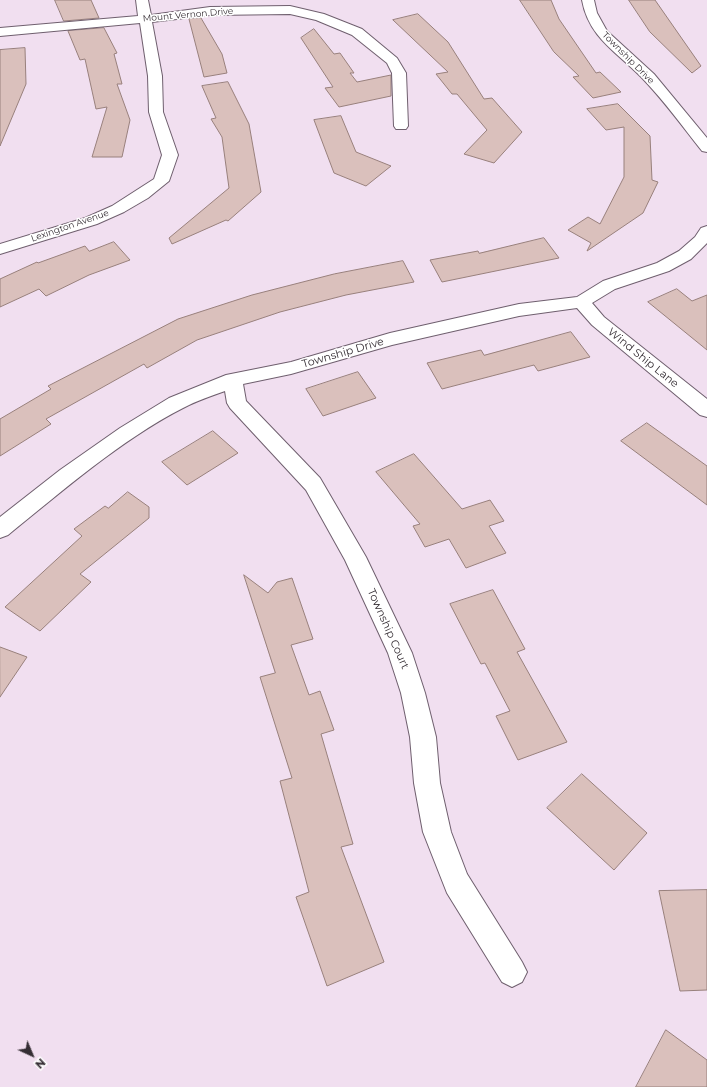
<!DOCTYPE html>
<style>
body{margin:0}
#map{position:relative;width:707px;height:1087px;overflow:hidden;background:#f1dff0;font-family:Montserrat,sans-serif}
canvas{display:block}
.north{position:absolute;left:12px;top:1035px;width:40px;height:40px;-webkit-text-stroke:3px #fff;paint-order:stroke;rotate:136deg;font-size:11px;font-weight:700;line-height:16px;text-align:center;color:#352e34}
.north::after{content:'';display:block;margin:auto;width:14px;height:18px;background:#352e34;clip-path:polygon(50% 0,100% 100%,50% 72%,0 100%)}
</style>
<div id="map">
<canvas width="707" height="1087"></canvas>
<div class="north">N</div>
</div>
<script>
const c = document.querySelector('canvas').getContext('2d');
c.lineJoin = 'round';
function fill(path, color) { c.fillStyle = color; c.fill(path, 'evenodd'); }
function strokePath(path, color, width, dash) { c.strokeStyle = color; c.lineWidth = width; c.lineCap = dash ? 'butt' : 'round'; c.setLineDash(dash || []); c.stroke(path); }
function drawText(font, color, halo, rows, align = 'center') {
  c.font = font + ' Montserrat,sans-serif'; c.lineWidth = 3; c.setLineDash([]); c.textBaseline = 'middle'; c.strokeStyle = halo; c.fillStyle = color; for (const [text, x, y, turn = 0] of rows) {
    c.save(); c.translate(x, y); c.rotate((+turn || 0) * Math.PI / 180); c.textAlign = isNaN(turn) ? turn : align; if (halo) c.strokeText(text, 0, 0); c.fillText(text, 0, 0); c.restore();
  }
}
const building = new Path2D(`
 M55,0H91L99,18L64,21Z
 M520,0H551L559,19L596,73L600,72L621,92L593,98L573,77L579,76L554,52Z
 M629,0H655L701,66L692,73L650,32Z
 M418,14L448,42L484,99L492,98L522,132L494,163L464,154L487,130L457,94H452L436,74L448,72L393,20Z
 M201,18L222,54L227,73L204,77L189,19Z
 M104,28L117,53L114,54L122,84H117L130,120L122,157H92L107,107L96,109L85,59L80,60L68,31Z
 M314,29L334,54L340,53L354,73H350L357,82L391,75V96L339,107L325,88L333,87L301,38Z
 M25,48L26,84L0,146V50Z
 M228,82L249,124L261,192L228,221L226,220L172,244L169,238L229,188L222,137L211,119L216,118L202,86Z
 M618,104L650,136L652,180L658,182L643,213L587,251L591,243L568,230L588,217L600,224L624,177V127L606,130L587,109Z
 M341,116L356,152L391,166L366,186L334,173L314,120Z
 M544,238L559,258L442,282L430,260L478,251L479,253Z
 M114,242L130,260L89,275L46,296L39,289L0,307V279L37,262L38,263L85,246L89,251Z
 M403,261L414,282L346,295L280,312L197,340L147,368L144,364L46,419L51,424L0,456V419L51,389L48,386L178,319L252,295L334,274Z
 M677,289L692,301L707,295V350L648,302Z
 M571,332L590,357L538,371L534,365L442,389L427,363L481,350L484,355Z
 M358,372L376,398L323,416L306,389Z
 M647,423L707,466V505L621,441Z
 M213,431L238,453L187,485L162,462Z
 M414,454L462,509L490,500L504,521L489,526L506,553L466,568L449,539L425,547L413,526L420,524L376,472Z
 M128,492L149,507V518L80,574L91,582L40,631L5,607L82,536L74,529L105,506L108,508Z
 M244,575L268,593L277,582L292,578L313,639L291,645L309,695L320,691L334,730L321,734L353,844L341,847L384,962L327,986L296,897L309,892L280,781L292,778L260,677L275,673Z
 M493,590L525,649L517,652L567,742L518,760L496,716L510,711L485,663L481,664L450,604Z
 M0,647L27,657L0,697Z
 M582,774L647,833L614,870L547,808Z
 M707,890V990L680,991L659,891Z
 M666,1030L707,1060V1087H636Z`);
fill(building, '#dac0bc');
strokePath(building, '#98807c', 1);
const minor = new Path2D(`
 M136,0H148L151,15L210,7L290,6L324,14L362,29L397,58L406,73L408,126L406,129H396L394,126L392,73L387,63L352,35L316,20L290,14L210,15L152,22L162,76L163,112L178,155L169,181L148,198L124,212L97,224L0,254V244L85,218L112,206L154,179L162,155L149,112L148,76L140,23L0,36V28L138,16Z
 M582,0H594L597,13L607,31L654,74L707,138V152L702,151C683,127 665,102 644,80C619,53 589,39 582,0Z
 M707,226V243L691,259L669,271L615,289L592,303L604,317L707,399V417L700,415L592,325L577,308L519,316L392,345L291,374L243,384L246,401L320,478L366,557L412,653L425,693L436,737L440,783L451,832L467,874L522,962L527,972L522,982L512,987L502,982L447,893L423,832L414,783L410,737L401,693L388,653L345,560L306,490L230,408L227,403L225,391C211,396 196,401 183,408C122,439 61,492 8,535L0,538V517L60,470L120,428L169,398L226,375L291,362L390,333L519,304L577,297L603,281L657,263L679,251L695,237L701,228Z`);
strokePath(minor, '#6f5f6e', 2);
fill(minor, '#fff');
drawText('9px', '#352e34', '#fff', [
 ["Mount Vernon Drive",188,15,-5],
 ["Township Drive",628,58,45],
 ["Lexington Avenue",70,226,-19]
]);
drawText('11px', '#352e34', '#fff', [
 ["Township Drive",343,353,-16],
 ["Wind Ship Lane",643,358,39],
 ["Township Court",388,629,66]
]);
</script>
